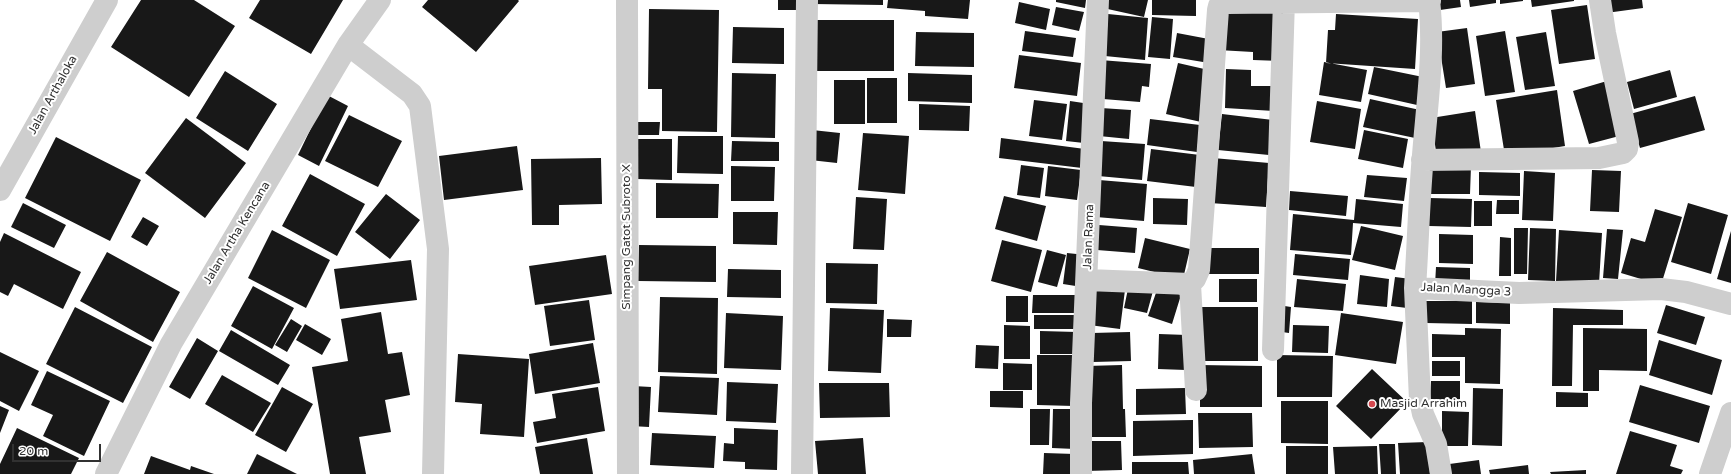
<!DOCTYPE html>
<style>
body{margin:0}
#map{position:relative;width:1731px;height:474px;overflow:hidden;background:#fff;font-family:"Varela Round",sans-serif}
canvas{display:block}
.scale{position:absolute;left:12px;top:444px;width:89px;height:18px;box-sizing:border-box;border:2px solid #313131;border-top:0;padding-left:5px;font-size:12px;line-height:14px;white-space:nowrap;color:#313131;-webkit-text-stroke:3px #fff;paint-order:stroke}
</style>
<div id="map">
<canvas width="1731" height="474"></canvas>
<div class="scale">20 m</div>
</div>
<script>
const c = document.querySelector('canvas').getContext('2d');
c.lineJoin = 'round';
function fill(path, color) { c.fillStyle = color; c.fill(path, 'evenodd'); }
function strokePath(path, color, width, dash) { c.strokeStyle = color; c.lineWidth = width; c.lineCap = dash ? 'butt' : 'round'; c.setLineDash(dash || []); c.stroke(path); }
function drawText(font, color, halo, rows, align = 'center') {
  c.font = font + ' "Varela Round",sans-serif'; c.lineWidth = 4; c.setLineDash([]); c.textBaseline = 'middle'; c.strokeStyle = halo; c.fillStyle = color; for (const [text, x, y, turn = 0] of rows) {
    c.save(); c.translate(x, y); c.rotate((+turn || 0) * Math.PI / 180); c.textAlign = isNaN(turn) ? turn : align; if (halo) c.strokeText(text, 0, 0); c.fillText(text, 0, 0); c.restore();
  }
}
fill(new Path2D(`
 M141,0H194L235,26L189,97L111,47Z
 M260,0H343L311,54L249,18Z
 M428,0H518L519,1L476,52L422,7Z
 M778,0H796V10H778Z
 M813,0H883V5L813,4Z
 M888,0H970L968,19L925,16V11L887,8Z
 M1056,0H1086L1085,8L1056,2Z
 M1105,0H1148L1144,17L1103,8Z
 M1152,0H1196V16L1152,15Z
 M1431,0H1460L1461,7L1433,11Z
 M1469,0H1496V3L1470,7Z
 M1500,0H1523V1L1500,4Z
 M1531,0H1574V1L1532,7Z
 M1604,0H1642L1643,8L1606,13Z
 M1019,2L1050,9L1046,30L1015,23Z
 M1587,5L1595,59L1559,64L1551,10Z
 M1056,7L1084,12L1079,31L1052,25Z
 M649,9L719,10L717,132L662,131V89H648Z
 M1219,9L1283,12L1281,61L1253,60V52L1218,50Z
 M1108,14L1148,18L1145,60L1105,56Z
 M1336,14L1418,19L1415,69L1326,63L1328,30H1335Z
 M1152,17L1173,19L1170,59L1148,57Z
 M810,20H894V71H810Z
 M733,27L784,28V64L732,63Z
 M1467,28L1475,84L1446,88L1437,32Z
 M1025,31L1076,38L1073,57L1022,51Z
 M1505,31L1515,92L1485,96L1476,36Z
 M916,32L974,33V67L915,66Z
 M1546,32L1555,86L1525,90L1516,37Z
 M1177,33L1214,40L1209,63L1173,57Z
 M1019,55L1081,63L1077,96L1014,88Z
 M1100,60L1151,64L1149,87L1142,86L1140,102L1103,99Z
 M1324,62L1367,70L1361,102L1319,95Z
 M1178,63L1213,71L1201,122L1166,114Z
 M1374,67L1423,77L1417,105L1368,94Z
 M1226,69L1251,70V86H1275L1274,111L1225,108Z
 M1670,70L1677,97L1634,109L1627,82Z
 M225,71L277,104L248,151L196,118Z
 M732,73L776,74L775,138L731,137Z
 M908,73L972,75V103L908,101Z
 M867,78H897V123H867Z
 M834,80H865V124H834Z
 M1607,81L1623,135L1589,144L1573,91Z
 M1557,90L1565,146L1505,156L1496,100Z
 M327,95L348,106L319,166L298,155Z
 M1695,96L1705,130L1640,148L1630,114Z
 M1370,99L1420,110L1415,138L1363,127Z
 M1034,100L1067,104L1062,140L1029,136Z
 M1070,101L1090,104L1084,143L1066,141Z
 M1317,101L1361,109L1355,149L1310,142Z
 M919,104L970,106L969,131L919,130Z
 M1101,108L1131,110L1129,139L1099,136Z
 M1475,111L1481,152L1437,158L1431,118Z
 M1222,114L1273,120L1269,155L1218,150Z
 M349,115L402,141L378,187L325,161Z
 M186,118L246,163L205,218L145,173Z
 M1150,119L1200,125L1197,152L1147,145Z
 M633,122H660L659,135H633Z
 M812,130L840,133L837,163L810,160Z
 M1364,130L1408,139L1403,168L1358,159Z
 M863,133L909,136L905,194L858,190Z
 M678,136H723V174L677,173Z
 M56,137L141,180L110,241L25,198Z
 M1001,138L1085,149L1082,168L999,158Z
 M637,139H672V180L637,179Z
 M732,141L779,142V161H731Z
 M1101,141L1145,144L1142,180L1098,176Z
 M517,146L523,190L444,200L439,156Z
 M1151,149L1200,155L1196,187L1147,181Z
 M601,158L602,204L559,205V225H532L531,159Z
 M1213,158L1269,163L1266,207L1210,203Z
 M1021,165L1044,168L1040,198L1017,195Z
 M731,166L775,167L774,201H731Z
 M1048,166L1081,170L1077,200L1045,196Z
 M1430,166H1471L1470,194H1429Z
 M1592,170L1621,171L1619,212L1590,211Z
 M1524,171L1555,173L1553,221L1522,220Z
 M1479,172L1520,173V196L1479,195Z
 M310,174L365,204L337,256L282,226Z
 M1367,175L1407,178L1404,201L1364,197Z
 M1099,180L1147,184L1144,221L1096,217Z
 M656,183L719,184L718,218H656Z
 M1290,191L1348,196L1346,216L1289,210Z
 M386,194L420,220L390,259L355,232Z
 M1004,196L1046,206L1037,241L995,229Z
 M856,197L887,199L884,250L853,249Z
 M1153,198L1188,199L1187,225L1153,224Z
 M1429,198L1472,199L1471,227L1429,226Z
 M1356,199L1403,204L1401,227L1353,223L1351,255L1290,250L1293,214L1354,220Z
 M1497,200H1519V214H1496Z
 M1474,201H1492V226H1474Z
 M23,203L66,225L54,248L11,227Z
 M1688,203L1728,215L1711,274L1671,262Z
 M1655,209L1682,217L1661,285L1621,273L1631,238L1645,242Z
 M733,212H778L777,245L733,244Z
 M143,217L159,226L147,246L131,237Z
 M1099,225L1137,228L1135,253L1097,250Z
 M1361,226L1403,236L1395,270L1352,260Z
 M1514,228H1528L1527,274H1514Z
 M1530,228L1556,229L1555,281L1528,280Z
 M1607,229L1623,230L1618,279L1603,278Z
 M272,230L330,260L306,308L248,278Z
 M1559,230L1602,233L1599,284L1556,281Z
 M1731,231V283L1717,279Z
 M4,233L81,272L63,309L14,284L8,296L0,292V242Z
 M1439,234L1473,235V264L1439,263Z
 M1500,237L1511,238V276H1499Z
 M1145,238L1190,249L1183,279L1138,268Z
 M1002,240L1042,250L1031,292L991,281Z
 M639,245L716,246V282L638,281Z
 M1203,248H1259V274H1203Z
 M1047,250L1066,255L1057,287L1038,282Z
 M107,252L180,292L153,342L80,301Z
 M1067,253L1086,255L1082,287L1063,284Z
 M1295,254L1350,259L1348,280L1293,275Z
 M606,255L612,294L535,305L529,266Z
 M411,260L417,300L340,309L334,269Z
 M826,263L878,264L877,304L826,303Z
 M1436,267L1470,268V286L1435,285Z
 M728,269L781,270V298L727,297Z
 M1360,275L1389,279L1387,307L1357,304Z
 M1395,277L1411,279L1407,308L1391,306Z
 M1219,279H1257V302H1219Z
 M1297,279L1346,284L1343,311L1294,307Z
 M1129,284L1153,291L1147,313L1124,308Z
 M253,286L294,308L272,349L231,326Z
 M1094,286L1125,290L1120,329L1089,325Z
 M1158,287L1181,295L1172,324L1148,316Z
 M1033,295H1081V313H1032Z
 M1006,296H1028V322H1006Z
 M660,297L718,298L717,374L658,372Z
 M589,300L595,340L550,346L544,306Z
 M1426,301H1472V324L1426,323Z
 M1476,302L1510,303V324L1476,323Z
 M1278,305L1291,307L1289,333L1275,331Z
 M1666,305L1705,317L1696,345L1657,333Z
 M75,307L152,347L123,403L46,364Z
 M1200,307H1258V361H1200Z
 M830,308L884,310L881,373L828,371Z
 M1553,308L1623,310V325H1573L1572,386H1552Z
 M381,312L388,354L402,352L410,395L385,400L391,432L359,437L366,474H330L312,367L348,361L341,319Z
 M726,313L783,316L781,370L724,368Z
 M1341,313L1403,322L1396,364L1335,355Z
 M1034,315H1080V329H1034Z
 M291,319L302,326L287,352L275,345Z
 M887,319L912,320L911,337H887Z
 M305,324L331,339L322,355L296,340Z
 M1004,325L1030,326V359H1004Z
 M1293,325L1329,326L1328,353L1292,352Z
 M1465,328L1501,329L1500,384L1465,383V357H1432V334L1465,335Z
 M1583,328L1647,329V371L1599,370V391H1583Z
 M231,330L290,365L278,385L219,351Z
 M1040,331L1077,332V354H1040Z
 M1130,332L1131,361L1093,362L1092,333Z
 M1159,334L1187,335L1186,370L1158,369Z
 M197,338L218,351L190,399L169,387Z
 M1659,340L1722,360L1712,395L1649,375Z
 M593,343L600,383L535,394L529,354Z
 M976,345L999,346L998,369L975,368Z
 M0,352L39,371L19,411L0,401Z
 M458,354L529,359L524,437L480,434L482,404L455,402Z
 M1037,355H1074V406L1037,405Z
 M1277,355L1333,356L1332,397H1277Z
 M1432,361H1460V376H1432Z
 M1003,363L1032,364V390H1003Z
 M1122,365L1123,409H1125L1126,437H1087L1086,366Z
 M1200,365L1262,366V407H1200Z
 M1372,369L1407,402L1371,439L1336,406Z
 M47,371L110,401L84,456L43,436L53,415L31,405Z
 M222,375L271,403L253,432L205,404Z
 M660,376L719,378L717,415L658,412Z
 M1431,381H1460V402H1430Z
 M727,382L778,384L776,423L726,421Z
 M819,383H889L890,417L820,418Z
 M1640,385L1710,406L1699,443L1629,422Z
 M633,386L651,387L649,427L631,426Z
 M282,387L313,404L286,452L255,435Z
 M598,387L605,431L537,443L533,422L556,418L552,394Z
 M1185,388L1186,414L1136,415V389Z
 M1473,388L1503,389L1502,446L1472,445Z
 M990,391H1023V408L990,407Z
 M1556,392L1588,393V407H1556Z
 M1281,401H1328V444L1281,443Z
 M0,406L9,410L0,433Z
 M1030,409H1050L1049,445H1030Z
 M1053,409H1076L1075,449L1052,448Z
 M1442,411L1469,412L1468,446H1442Z
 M1198,413H1252L1253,447L1199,448Z
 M1193,420V454L1133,456V421Z
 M17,428L79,458L71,474H0V464Z
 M734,428L778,430L777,470L745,469V462L723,461L724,443L734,444Z
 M1630,431L1677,445L1670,466L1683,470L1681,474H1616Z
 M652,433L716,436L714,468L650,465Z
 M587,438L593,474H540L535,447Z
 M863,438L866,474H818L815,441Z
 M1086,441H1121L1122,470L1086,471Z
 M1428,442L1430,474H1400L1398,443Z
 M1379,444H1395L1396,474H1381Z
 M1286,446H1328V474H1286Z
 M1377,446L1378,474H1335L1333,447Z
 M1044,453L1075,454V474H1043Z
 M257,454L297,474H247Z
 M1252,454L1255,474H1194L1193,460Z
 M151,456L190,470L191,466L214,474H144Z
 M1479,460L1481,474H1444L1442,465Z
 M1132,462H1188L1189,474H1132Z
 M1528,465L1529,474H1490L1489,470Z
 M1586,470V474H1551L1550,472Z`), '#181818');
strokePath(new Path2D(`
 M627,0L628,474
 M1429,0C1435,51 1427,103 1423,155C1419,199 1418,244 1415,288L1519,293L1661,289L1686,292L1731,304
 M348,45L412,94L420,106L438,249L433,474
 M1422,160L1599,158L1623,153L1627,149L1628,142L1605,33L1600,0
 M0,190L107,0
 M1087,280L1190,284L1195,279L1199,270L1218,10L1219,6L1227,3L1430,1
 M1190,284L1196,390
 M1415,288L1420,400L1423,414L1436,444L1441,474
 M1273,350L1284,0
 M106,474L171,344L348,45L380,0
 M802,474L807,0
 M1081,474V403L1098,0
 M1710,474L1731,413`), '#cecece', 22);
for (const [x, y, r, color] of [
 [1372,404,4,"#d4484f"]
]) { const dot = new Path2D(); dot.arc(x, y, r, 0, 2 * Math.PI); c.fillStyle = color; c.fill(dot); strokePath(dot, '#fff', 1.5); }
drawText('12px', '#313131', '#fff', [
 ["Jalan Arthaloka",53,95,-61],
 ["Jalan Artha Kencana",237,233,-59],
 ["Simpang Gatot Subroto X",627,237,-90],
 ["Jalan Rama",1089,237,-88],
 ["Jalan Mangga 3",1466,290,3]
]);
drawText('12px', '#313131', '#fff', [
 ["Masjid Arrahim",1380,404]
], 'left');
</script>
